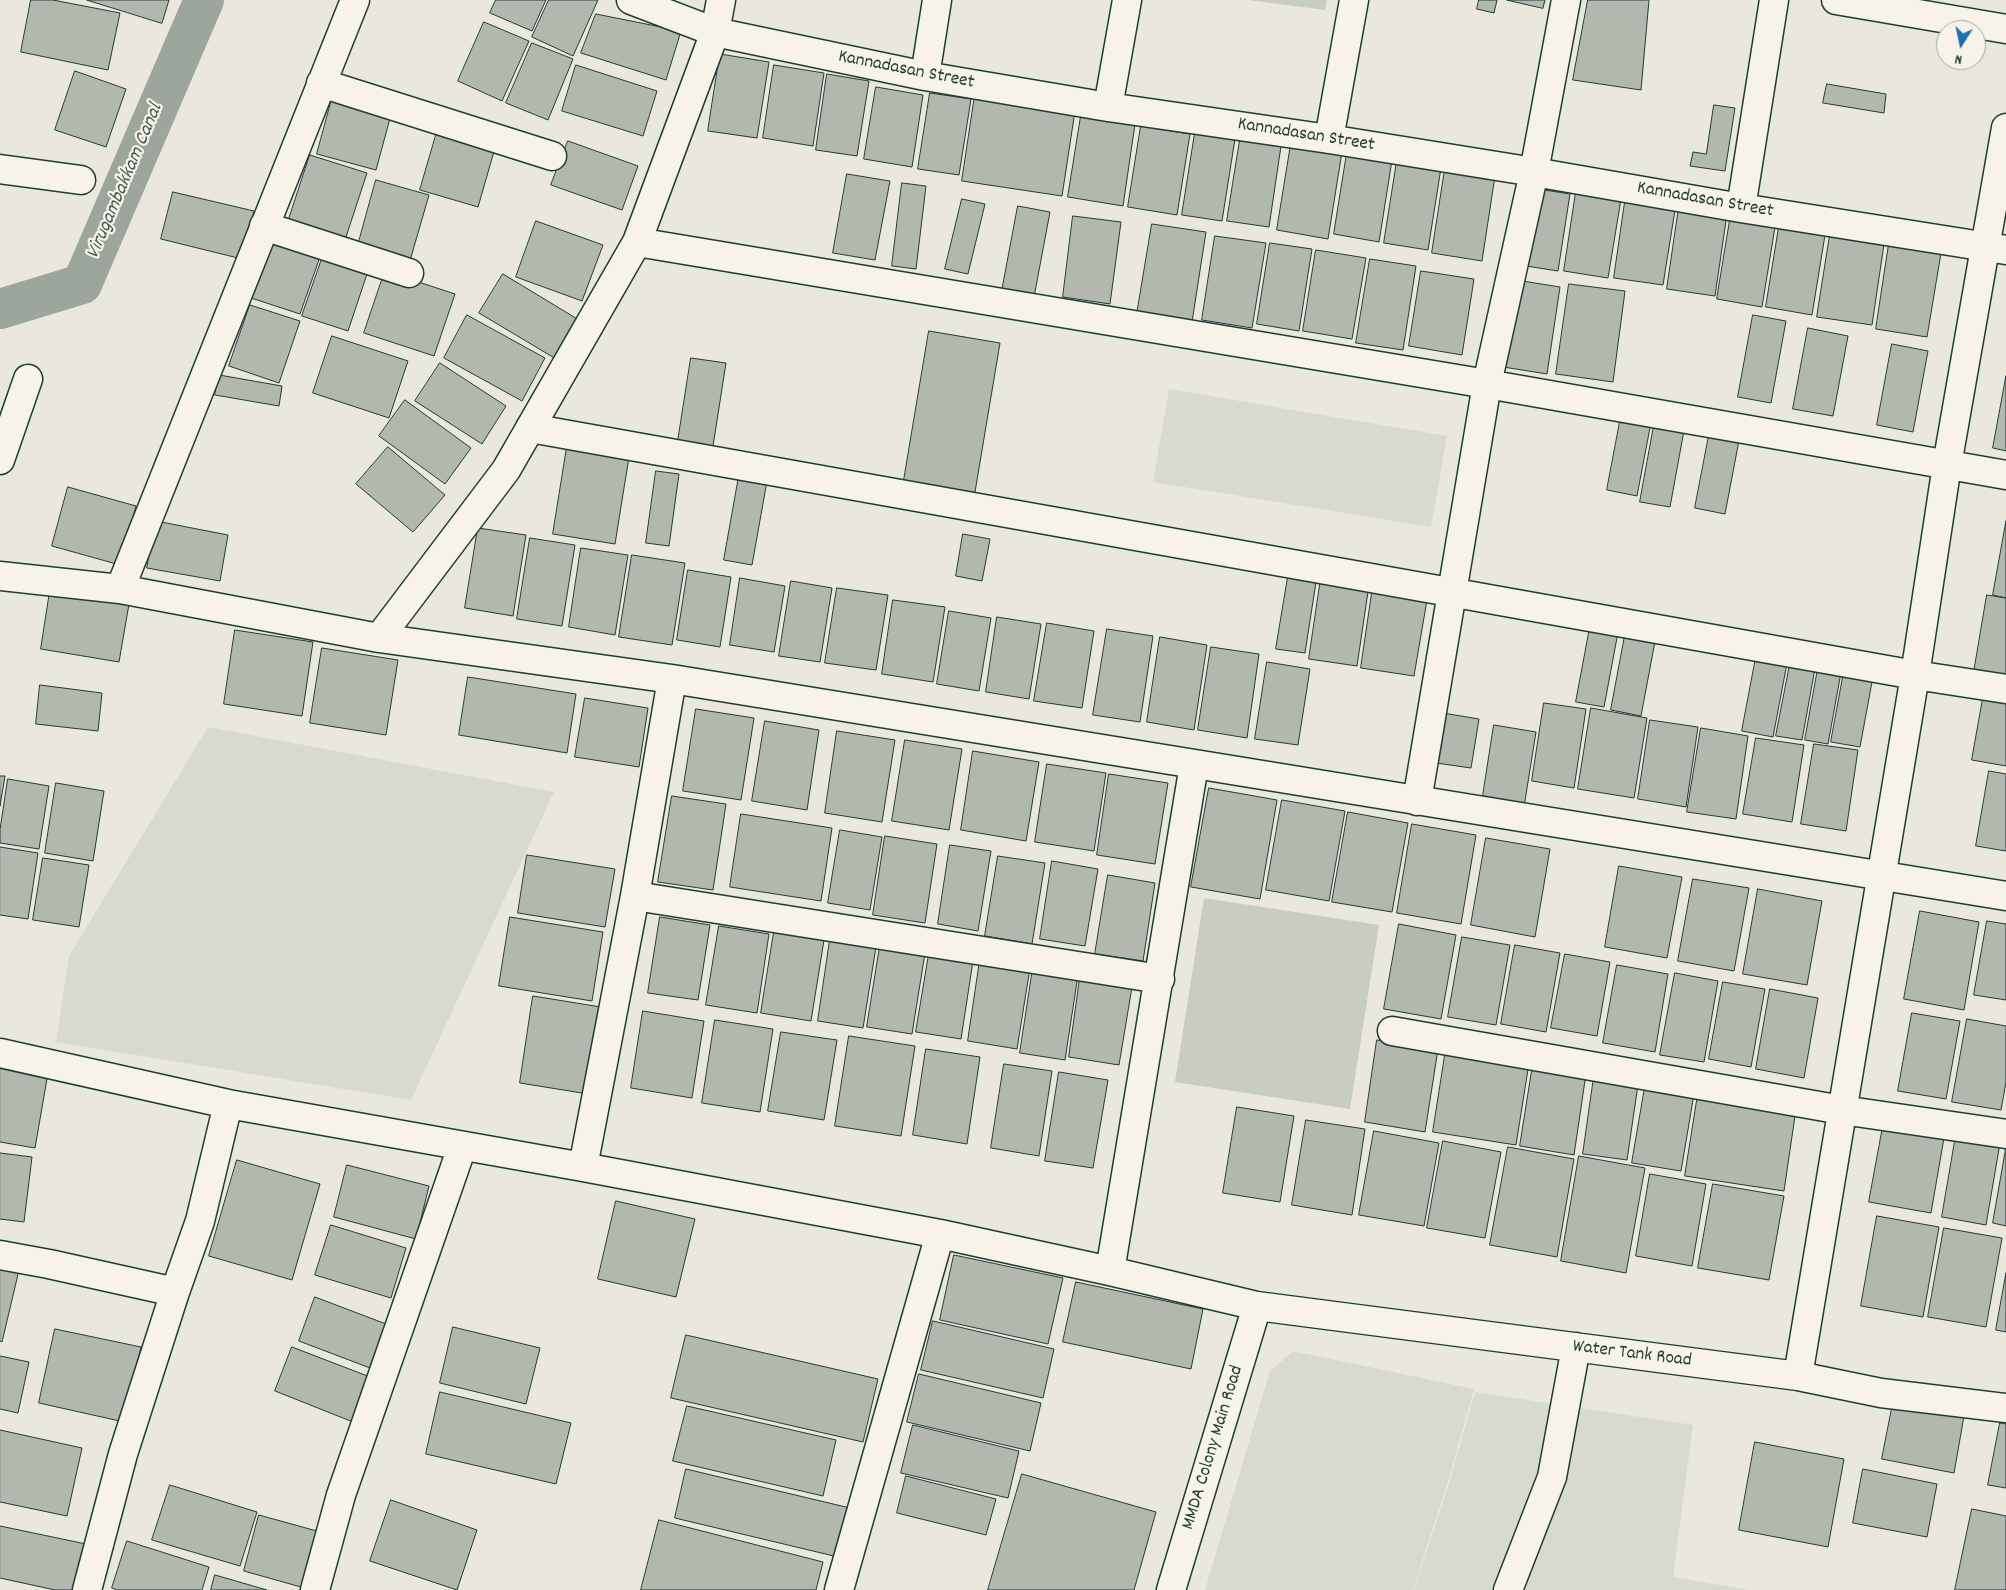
<!DOCTYPE html>
<style>
body{margin:0}
#map{position:relative;width:2006px;height:1590px;overflow:hidden;background:#eae8dd;font-family:Dekko,sans-serif}
canvas{display:block}
.north{position:absolute;left:1936px;top:20px;width:50px;height:50px;box-sizing:border-box;background:#f7f3e8;border:1px solid #a1aaa0;border-radius:50%;rotate:190deg;font-size:14px;font-weight:700;line-height:20px;text-align:center;color:#1f3d34}
.north::after{content:'';display:block;margin:auto;width:18px;height:22px;background:#1f6fb2;clip-path:polygon(50% 0,100% 100%,50% 72%,0 100%)}
</style>
<div id="map">
<canvas width="2006" height="1590"></canvas>
<div class="north">N</div>
</div>
<script>
const c = document.querySelector('canvas').getContext('2d');
c.lineJoin = 'round';
function fill(path, color) { c.fillStyle = color; c.fill(path, 'evenodd'); }
function strokePath(path, color, width, dash) { c.strokeStyle = color; c.lineWidth = width; c.lineCap = dash ? 'butt' : 'round'; c.setLineDash(dash || []); c.stroke(path); }
function drawText(font, color, halo, rows, align = 'center') {
  c.font = font + ' Dekko,sans-serif'; c.lineWidth = 4.5; c.setLineDash([]); c.textBaseline = 'middle'; c.strokeStyle = halo; c.fillStyle = color; for (const [text, x, y, turn = 0] of rows) {
    c.save(); c.translate(x, y); c.rotate((+turn || 0) * Math.PI / 180); c.textAlign = isNaN(turn) ? turn : align; if (halo) c.strokeText(text, 0, 0); c.fillText(text, 0, 0); c.restore();
  }
}
fill(new Path2D(`
 M1169,389L1447,436L1431,527L1153,482Z
 M208,727L554,792L411,1100L56,1042L69,956Z
 M1293,1351L1474,1389L1447,1485L1413,1590H1205L1270,1371Z
 M1475,1392L1693,1425L1673,1577L1749,1590H1414L1448,1487Z`), '#d9dacf');
fill(new Path2D(`
 M1248,0H1327L1325,10Z
 M1204,898L1379,925L1350,1109L1175,1082Z`), '#c8ccc1');
strokePath(new Path2D(`
 M0,309L82,284L204,0`), '#9ca69c', 40);
const building = new Path2D(`
 M31,0H53L120,13L108,70L21,52Z
 M87,0H169L162,23Z
 M496,0H546L532,31L490,13Z
 M549,0H598L573,56L532,37Z
 M1479,0H1497L1494,13L1477,9Z
 M1507,0H1545L1543,8Z
 M1588,0H1649L1641,90L1573,80Z
 M596,14L681,31L666,80L581,53Z
 M484,22L529,41L502,101L458,81Z
 M532,43L573,59L548,120L506,103Z
 M720,54L769,62L757,138L708,131Z
 M576,65L657,91L643,136L562,111Z
 M774,65L824,73L813,146L763,138Z
 M75,71L126,89L106,147L55,130Z
 M827,74L869,81L857,156L816,150Z
 M1827,84L1886,94L1884,113L1823,103Z
 M876,87L923,95L912,167L864,159Z
 M930,93L971,99L959,175L918,169Z
 M333,95L392,111L376,170L317,154Z
 M975,95L1075,111L1062,196L962,181Z
 M1714,105L1735,108L1725,171L1690,166L1693,152L1706,154Z
 M1081,116L1135,124L1123,206L1068,197Z
 M439,125L497,141L478,207L420,190Z
 M1141,126L1190,134L1177,215L1128,207Z
 M1195,133L1235,139L1222,221L1182,215Z
 M1240,140L1281,146L1269,227L1227,221Z
 M568,141L638,166L622,210L551,185Z
 M1291,144L1342,152L1328,239L1277,230Z
 M1347,153L1392,160L1379,242L1334,234Z
 M310,155L367,173L344,243L287,225Z
 M1397,161L1441,168L1428,250L1384,243Z
 M1445,169L1495,176L1482,261L1432,253Z
 M847,174L890,181L875,260L833,253Z
 M376,180L429,195L409,264L357,249Z
 M902,183L926,186L916,269L892,266Z
 M1538,189L1570,194L1558,271L1526,266Z
 M173,192L254,211L242,259L161,239Z
 M1576,192L1621,199L1608,278L1564,271Z
 M962,199L985,204L968,274L945,269Z
 M1625,202L1675,210L1663,285L1614,278Z
 M1018,206L1050,212L1034,297L1002,291Z
 M1679,207L1727,214L1715,296L1667,289Z
 M1073,216L1121,222L1110,304L1063,297Z
 M1730,220L1775,227L1762,307L1717,299Z
 M536,221L603,245L582,301L516,277Z
 M1152,224L1206,232L1192,322L1137,314Z
 M1779,227L1825,235L1812,315L1766,307Z
 M1830,235L1884,244L1872,325L1817,317Z
 M269,236L321,254L300,314L248,297Z
 M1215,236L1266,243L1252,328L1202,320Z
 M1270,243L1312,249L1299,331L1257,324Z
 M1889,244L1941,253L1927,337L1876,329Z
 M1316,250L1366,258L1352,339L1303,331Z
 M324,253L369,268L348,331L302,316Z
 M1370,259L1416,266L1403,350L1356,343Z
 M385,271L455,294L434,356L364,333Z
 M1421,271L1474,279L1462,355L1409,346Z
 M503,274L579,320L556,359L479,313Z
 M1510,279L1560,287L1547,374L1497,366Z
 M1569,284L1625,291L1613,382L1556,374Z
 M250,305L300,321L279,383L229,366Z
 M467,315L545,358L522,401L444,358Z
 M1753,315L1786,321L1771,403L1738,397Z
 M1808,328L1848,336L1833,416L1793,409Z
 M929,331L1000,343L974,498L903,486Z
 M332,336L408,361L389,418L313,393Z
 M1892,344L1928,351L1913,432L1877,425Z
 M691,358L726,363L713,446L678,441Z
 M440,363L506,406L482,444L415,401Z
 M219,375L282,386L279,406L215,395Z
 M2006,376V451L1993,448Z
 M405,400L471,448L445,484L379,436Z
 M1622,411L1652,417L1637,496L1607,490Z
 M1655,420L1685,425L1670,507L1640,502Z
 M1711,425L1741,430L1725,514L1695,508Z
 M388,447L445,495L413,532L356,484Z
 M567,447L629,457L615,544L553,534Z
 M656,471L679,474L669,546L646,543Z
 M739,476L767,481L752,565L724,560Z
 M68,487L136,506L120,565L52,546Z
 M156,521L228,535L220,581L147,568Z
 M2006,521V598L1993,595Z
 M478,528L526,535L513,616L465,608Z
 M963,534L990,539L982,581L956,576Z
 M530,538L575,545L562,626L517,619Z
 M581,548L628,555L615,635L569,627Z
 M632,555L685,563L672,645L619,637Z
 M688,570L731,577L720,647L677,640Z
 M1288,577L1316,582L1305,653L1276,649Z
 M740,578L785,586L774,652L730,645Z
 M1321,578L1369,585L1357,666L1309,659Z
 M791,581L832,588L820,662L779,656Z
 M1373,586L1428,594L1414,676L1361,668Z
 M837,588L888,595L876,670L825,663Z
 M50,591L129,604L119,662L41,649Z
 M1987,595L2006,598V684L1973,678Z
 M893,600L945,607L933,682L882,674Z
 M949,611L991,618L979,691L937,684Z
 M997,617L1041,624L1029,699L986,692Z
 M1591,622L1619,627L1604,707L1576,702Z
 M1047,623L1094,631L1082,708L1034,701Z
 M1107,629L1153,636L1140,722L1093,715Z
 M235,630L313,642L302,716L224,704Z
 M1626,630L1656,636L1641,716L1611,710Z
 M1160,637L1207,645L1194,730L1147,722Z
 M1211,647L1259,654L1247,738L1198,730Z
 M322,648L398,660L386,735L310,723Z
 M1757,652L1788,658L1773,737L1742,731Z
 M1791,659L1816,663L1802,740L1776,736Z
 M1267,662L1310,669L1298,745L1255,739Z
 M1819,663L1842,667L1828,744L1805,740Z
 M1845,666L1874,671L1860,747L1831,742Z
 M468,677L576,694L567,753L459,735Z
 M40,685L102,693L98,731L36,724Z
 M1985,687L2006,691V766L1972,760Z
 M585,698L648,708L639,767L575,757Z
 M1544,703L1586,709L1574,788L1532,781Z
 M1591,708L1647,718L1634,798L1578,789Z
 M696,709L754,718L741,800L683,791Z
 M1443,713L1479,719L1471,768L1436,763Z
 M1650,720L1698,727L1686,807L1638,799Z
 M765,721L819,730L807,810L752,801Z
 M1494,725L1536,732L1524,807L1482,802Z
 M1701,728L1748,736L1736,819L1687,812Z
 M837,731L895,740L882,822L825,813Z
 M1756,738L1804,745L1792,822L1743,814Z
 M905,740L962,749L949,830L892,821Z
 M1814,744L1858,750L1846,831L1801,824Z
 M973,751L1039,762L1026,841L961,830Z
 M1047,764L1106,773L1094,851L1035,842Z
 M1989,771L2006,774V851L1976,846Z
 M1109,774L1168,783L1155,864L1097,855Z
 M0,776H5L0,806Z
 M8,779L49,786L39,849L0,843V830Z
 M56,783L104,791L93,861L45,853Z
 M1209,788L1277,800L1260,899L1191,887Z
 M672,796L726,804L713,890L658,882Z
 M1282,800L1345,811L1329,901L1266,890Z
 M1348,812L1408,823L1392,912L1332,902Z
 M741,814L832,828L821,901L730,887Z
 M1412,824L1476,835L1461,924L1397,913Z
 M840,830L882,837L870,910L828,903Z
 M885,836L937,844L925,923L873,915Z
 M1486,838L1550,849L1535,937L1471,925Z
 M950,845L991,851L978,931L938,924Z
 M0,847L38,853L28,919L0,915Z
 M527,855L615,869L605,927L518,913Z
 M998,856L1045,863L1032,944L985,936Z
 M43,858L89,865L79,927L33,920Z
 M1052,861L1098,869L1085,946L1040,939Z
 M1619,866L1682,877L1667,958L1605,947Z
 M1108,875L1155,883L1143,961L1095,954Z
 M1693,879L1749,888L1734,971L1678,961Z
 M1758,889L1822,901L1807,985L1743,974Z
 M1920,911L1979,922L1964,1010L1904,999Z
 M510,917L603,932L592,1001L499,986Z
 M660,917L710,925L698,1000L648,993Z
 M1987,921L2006,924V1000L1974,995Z
 M1399,924L1456,935L1441,1019L1384,1009Z
 M719,926L769,934L757,1013L706,1005Z
 M774,932L824,940L811,1021L761,1013Z
 M1462,937L1510,945L1496,1025L1448,1017Z
 M830,940L876,947L863,1028L818,1021Z
 M1515,945L1560,953L1546,1032L1501,1024Z
 M880,946L925,953L912,1034L867,1027Z
 M929,954L973,961L961,1039L916,1032Z
 M1565,954L1610,962L1597,1036L1551,1028Z
 M980,960L1030,968L1017,1049L968,1041Z
 M1617,965L1668,974L1655,1052L1603,1043Z
 M1033,968L1078,975L1065,1060L1020,1053Z
 M1675,973L1718,981L1704,1062L1660,1055Z
 M1080,978L1132,987L1119,1065L1069,1057Z
 M1723,982L1765,989L1751,1067L1709,1059Z
 M1770,989L1818,998L1804,1078L1756,1069Z
 M533,996L601,1007L588,1094L520,1083Z
 M643,1011L704,1021L692,1098L631,1088Z
 M1912,1013L1960,1021L1946,1099L1898,1091Z
 M1967,1019L2006,1026V1082L2001,1110L1952,1102Z
 M715,1020L773,1029L760,1112L702,1103Z
 M781,1032L837,1040L824,1120L768,1111Z
 M849,1036L915,1046L901,1136L835,1126Z
 M1377,1040L1438,1049L1425,1132L1365,1122Z
 M926,1049L980,1057L967,1144L913,1135Z
 M1446,1049L1529,1063L1516,1145L1433,1132Z
 M1534,1058L1587,1067L1574,1155L1520,1146Z
 M1004,1064L1052,1071L1039,1156L991,1148Z
 M0,1065L48,1073L35,1148L0,1142Z
 M1595,1070L1639,1078L1627,1160L1583,1154Z
 M1059,1072L1108,1080L1093,1168L1045,1161Z
 M1646,1081L1695,1088L1681,1171L1632,1163Z
 M1698,1094L1796,1109L1784,1191L1685,1176Z
 M1237,1107L1294,1116L1280,1202L1223,1193Z
 M1306,1120L1365,1129L1352,1215L1292,1205Z
 M1884,1121L1945,1132L1931,1213L1869,1202Z
 M1374,1131L1439,1143L1424,1226L1359,1215Z
 M1956,1135L2000,1143L1986,1225L1942,1217Z
 M1443,1141L1501,1152L1485,1238L1427,1228Z
 M1508,1147L1574,1159L1557,1257L1490,1245Z
 M2006,1147V1226L1993,1223Z
 M0,1153L32,1157L24,1222L0,1219Z
 M1579,1156L1645,1168L1626,1273L1561,1261Z
 M237,1160L320,1184L292,1280L209,1256Z
 M347,1165L429,1186L416,1239L334,1217Z
 M1650,1174L1706,1184L1692,1266L1636,1256Z
 M1713,1184L1784,1196L1769,1280L1698,1268Z
 M616,1201L695,1219L676,1297L598,1279Z
 M1877,1216L1939,1227L1923,1317L1861,1306Z
 M331,1225L406,1248L391,1298L315,1275Z
 M1944,1228L2002,1238L1986,1327L1928,1317Z
 M954,1255L1063,1278L1048,1344L940,1320Z
 M0,1266L19,1270L2,1342L0,1341Z
 M2006,1273V1332L1996,1330Z
 M1076,1282L1203,1309L1191,1369L1063,1342Z
 M315,1297L394,1327L378,1371L299,1341Z
 M933,1321L1054,1349L1043,1398L921,1370Z
 M453,1327L540,1348L526,1404L440,1383Z
 M55,1329L141,1347L124,1422L39,1403Z
 M686,1335L878,1379L863,1442L671,1398Z
 M292,1347L370,1377L353,1422L275,1391Z
 M0,1356L29,1362L18,1413L0,1409Z
 M919,1374L1041,1403L1030,1451L907,1422Z
 M440,1392L571,1423L556,1484L426,1454Z
 M1893,1403L1964,1416L1954,1473L1882,1459Z
 M687,1406L836,1440L823,1496L673,1461Z
 M2000,1423L2006,1424V1488L1988,1485Z
 M913,1425L1019,1451L1008,1498L901,1473Z
 M0,1430L82,1448L67,1516L0,1502Z
 M1755,1442L1844,1459L1828,1547L1739,1530Z
 M686,1469L850,1508L838,1557L675,1518Z
 M1863,1469L1937,1484L1927,1537L1853,1523Z
 M1022,1474L1156,1512L1134,1590H988Z
 M906,1476L996,1499L986,1535L897,1513Z
 M170,1485L257,1512L240,1566L152,1540Z
 M391,1500L477,1530L457,1590L370,1561Z
 M1972,1509L2006,1516V1590H1955Z
 M259,1515L324,1533L308,1589L244,1571Z
 M659,1520L823,1562L816,1590H641Z
 M0,1526L86,1544L76,1590H55L0,1578Z
 M127,1541L209,1567L202,1590H117L112,1588Z
 M215,1575L267,1590H211Z`);
fill(building, '#b2b8ae');
strokePath(building, '#1f3d34', 1);
const minor = new Path2D(`
 M631,0L715,32L925,76L1108,107L1329,139L1534,172L1741,208L2006,250
 M1836,0L2006,29
 M925,76L937,0
 M321,83L552,156
 M1108,107L1127,0
 M1329,139L1354,0
 M0,169L81,180
 M1741,208L1774,0
 M264,226L409,273
 M637,242L1487,384L2006,475
 M530,428L1915,675L2006,689
 M0,460L28,379
 M0,576L120,589L379,638L672,679L2006,896
 M120,589L355,0
 M379,638L506,470L637,242L715,32L721,0
 M1417,801L1487,384L1534,172L1566,0
 M635,896L1160,979
 M1392,1031L1842,1110L2006,1134
 M0,1053L228,1104L583,1167L940,1234L1110,1271L1257,1306L1798,1376L1881,1393L2006,1408
 M583,1167L635,896L672,679
 M0,1255L49,1264L175,1292
 M1110,1271L1194,765
 M1798,1376L1915,675L1947,465L2006,128
 M87,1590L123,1454L175,1292L200,1221L228,1104
 M315,1590L341,1495L462,1147
 M839,1590L940,1234
 M1171,1590L1257,1306
 M1508,1590L1552,1477L1576,1347`);
strokePath(minor, '#1f3d34', 31);
strokePath(minor, '#f7f3e8', 28);
drawText('19px', '#1f3d34', '#f7f3e8', [
 ["Kannadasan Street",906,71,11],
 ["Kannadasan Street",1306,136,9],
 ["Kannadasan Street",1705,201,10],
 ["Water Tank Road",1632,1355,7],
 ["MMDA Colony Main Road",1214,1448,-73]
]);
drawText('italic 20px', '#445c53', '#f7f3e8', [
 ["Virugambakkam Canal",126,182,-67]
]);
</script>
